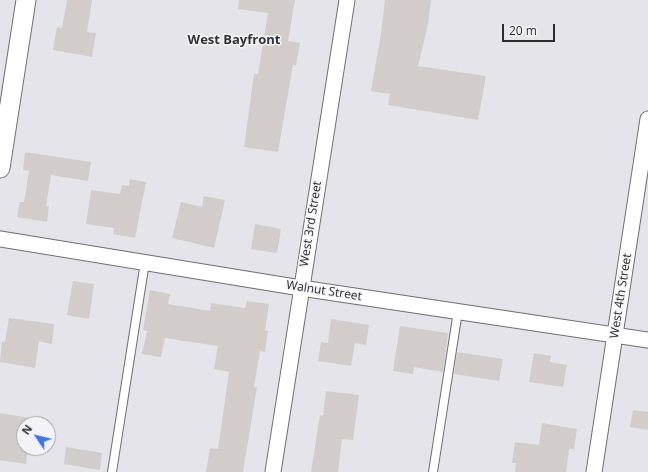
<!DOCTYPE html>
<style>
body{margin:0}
#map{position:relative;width:648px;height:472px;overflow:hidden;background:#e4e4ea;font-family:"Open Sans",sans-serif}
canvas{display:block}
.north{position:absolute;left:16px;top:416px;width:40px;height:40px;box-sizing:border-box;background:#f2f2f7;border:1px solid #a2a2a6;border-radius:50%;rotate:305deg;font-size:11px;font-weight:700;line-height:16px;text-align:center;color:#2b2b2d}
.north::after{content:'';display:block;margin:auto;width:14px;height:18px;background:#3d75e5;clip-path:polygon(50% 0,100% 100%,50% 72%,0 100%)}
.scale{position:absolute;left:502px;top:24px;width:53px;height:18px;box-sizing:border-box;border:2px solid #2b2b2d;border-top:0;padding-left:5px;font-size:12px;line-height:14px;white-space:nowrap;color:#2b2b2d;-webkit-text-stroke:3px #f2f2f7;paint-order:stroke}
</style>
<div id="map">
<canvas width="648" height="472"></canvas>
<div class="north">N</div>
<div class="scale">20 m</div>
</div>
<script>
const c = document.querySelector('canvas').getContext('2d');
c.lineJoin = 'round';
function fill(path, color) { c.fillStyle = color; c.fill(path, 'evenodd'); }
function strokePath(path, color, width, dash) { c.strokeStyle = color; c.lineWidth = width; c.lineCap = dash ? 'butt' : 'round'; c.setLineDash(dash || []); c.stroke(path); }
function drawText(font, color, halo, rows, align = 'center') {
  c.font = font + ' "Open Sans",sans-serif'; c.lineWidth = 3; c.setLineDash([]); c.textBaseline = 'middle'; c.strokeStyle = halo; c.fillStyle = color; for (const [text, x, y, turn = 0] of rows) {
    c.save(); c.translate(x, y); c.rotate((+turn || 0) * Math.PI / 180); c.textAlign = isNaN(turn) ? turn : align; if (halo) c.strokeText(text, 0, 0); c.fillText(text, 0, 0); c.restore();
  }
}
fill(new Path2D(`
 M67,0H92L87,32L96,33L92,57L53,50L57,27L62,28Z
 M239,0H295L288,41L300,43L296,65H293L278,152L244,147L254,74H258L268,13L238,9Z
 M385,0H431L428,24L418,66L486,76L478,120L388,105L390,94L371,91L381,34Z
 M25,152L91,162L88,181L51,175L46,206H49L47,222L17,217L20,202H24L29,171L23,170Z
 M130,179L146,182L135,238L113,234L114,228L86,224L91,190L120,194L122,185L129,186Z
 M204,196L225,200L214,248L172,238L181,202L202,207Z
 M255,224L281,229L277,253L251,249Z
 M73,281L94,284L89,319L67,315Z
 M150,290L170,294L168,304L210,311L211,303L245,308L247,301L269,304L265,330L268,331L265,352L260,351L254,387H257L243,472H206L210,448L218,449L229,372L214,369L218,346L165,338L161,357L142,354L147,331L143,330Z
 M9,318L54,324L52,344L39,341L35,368L0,362L2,341L5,342Z
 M331,319L369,325L366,345L355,343L351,366L318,361L321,342L328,343Z
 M400,326L448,333L443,372L414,367L413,374L393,371Z
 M457,352L503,359L499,381L454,374Z
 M534,353L551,356L550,362L567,365L563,387L529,382Z
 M326,391L359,395L353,440L342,439L338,472H311L320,415L323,416Z
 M633,410L648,412V430L630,427Z
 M0,413L30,418L29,424H24V448H28L26,464L0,460Z
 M542,423L577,429L574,449H569L566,472H515L516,463H512L515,442L539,445Z
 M66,447L102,453L100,470L64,464Z`), '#d2cdca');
const service = new Path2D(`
 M112,472L145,262
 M433,472L458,311`);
const minor = new Path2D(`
 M0,239L301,288L648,340
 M273,472L347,0
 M594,472L648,119`);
const tertiary = new Path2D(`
 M0,168L26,0`);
strokePath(service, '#6e6e73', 10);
strokePath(minor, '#6e6e73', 17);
strokePath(tertiary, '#6e6e73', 21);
strokePath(service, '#fff', 8);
strokePath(minor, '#fff', 15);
strokePath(tertiary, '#fff', 19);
drawText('12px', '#2b2b2d', '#f2f2f7', [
 ["West 3rd Street",311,224,-81],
 ["Walnut Street",324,291,9],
 ["West 4th Street",621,296,-81]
]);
drawText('bold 13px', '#323237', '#f2f2f7', [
 ["West Bayfront",234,40]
]);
</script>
